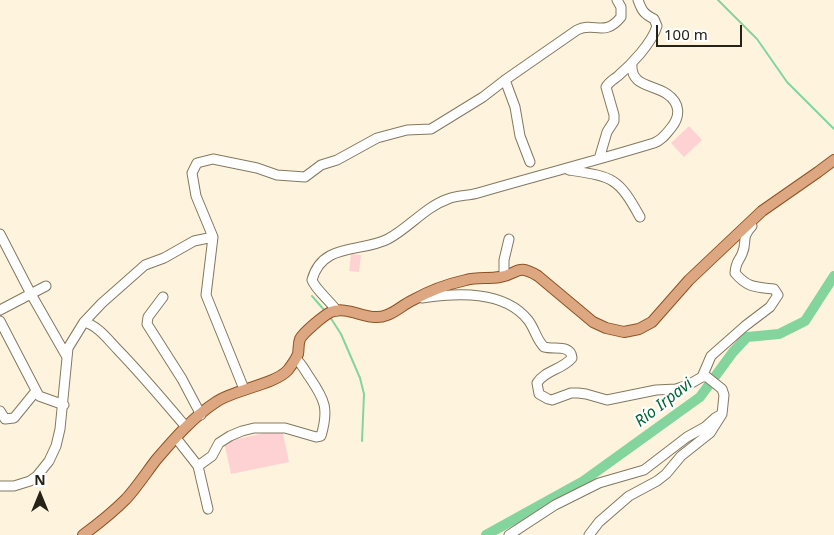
<!DOCTYPE html>
<meta charset="utf-8">
<style>
body{margin:0}
#map{position:relative;width:834px;height:535px;overflow:hidden;background:#fef4de;font-family:"Noto Sans",sans-serif}
canvas{display:block}
.north{position:absolute;left:15px;top:470px;width:50px;height:50px;-webkit-text-stroke:4px #fff;paint-order:stroke;rotate:0deg;font-size:14px;font-weight:700;line-height:20px;text-align:center;color:#262218}
.north::after{content:'';display:block;margin:auto;width:18px;height:22px;background:#262218;clip-path:polygon(50% 0,100% 100%,50% 72%,0 100%)}
.scale{position:absolute;left:656px;top:25px;width:86px;height:22px;box-sizing:border-box;border:2px solid #262218;border-top:0;padding-left:6px;font-size:15px;line-height:18px;white-space:nowrap;color:#262218;-webkit-text-stroke:4px #fff;paint-order:stroke}
</style>
<div id="map">
<canvas width="834" height="535"></canvas>
<div class="north">N</div>
<div class="scale">100 m</div>
</div>
<script>
const c = document.querySelector('canvas').getContext('2d');
c.lineJoin = 'round';
function fill(path, color) { c.fillStyle = color; c.fill(path, 'evenodd'); }
function strokePath(path, color, width, dash) { c.strokeStyle = color; c.lineWidth = width; c.lineCap = dash ? 'butt' : 'round'; c.setLineDash(dash || []); c.stroke(path); }
function drawText(font, color, halo, rows, align = 'center') {
  c.font = font + ' "Noto Sans",sans-serif'; c.lineWidth = 4.5; c.setLineDash([]); c.textBaseline = 'middle'; c.strokeStyle = halo; c.fillStyle = color; for (const [text, x, y, turn = 0] of rows) {
    c.save(); c.translate(x, y); c.rotate((+turn || 0) * Math.PI / 180); c.textAlign = isNaN(turn) ? turn : align; if (halo) c.strokeText(text, 0, 0); c.fillText(text, 0, 0); c.restore();
  }
}
fill(new Path2D(`
 M689,126L702,140L684,157L671,143Z
 M351,254L361,255L359,272L349,271Z
 M282,429L289,462L231,474L224,442Z`), '#fed2d2');
strokePath(new Path2D(`
 M718,0L757,39L787,82L834,129
 M312,296L325,311
 M330,317L341,334L360,378L364,394L362,441`), '#84d49d', 2);
strokePath(new Path2D(`
 M486,535L582,482L700,397L733,352L747,337L779,334L805,321L834,276`), '#84d49d', 10);
const minor = new Path2D(`
 M505,80L515,107L520,136L530,162
 M599,159L607,132L614,121V115L606,87C609,82 613,80 618,76C631,65 652,43 657,26L654,19C644,14 642,11 638,0
 M569,170C613,177 618,177 640,217
 M0,234L31,294L67,357
 M504,276V260L509,239
 M163,297L148,317L147,324L182,379L201,415
 M422,298C457,293 504,290 528,320C535,329 536,339 544,347C554,350 571,344 572,358C562,370 545,370 537,383L539,394L548,399L552,400L571,393H578L586,394L607,400L656,390L676,389L688,385L702,377H707L722,389L724,395L722,414L710,433L681,456L666,474L657,481L629,496L599,522L589,535
 M0,310L46,286
 M337,311C331,302 315,289 312,280C322,242 361,253 388,239C409,228 425,207 448,199C457,195 468,196 478,193C536,176 595,161 654,143C662,140 666,134 671,128C681,116 680,103 667,94C653,84 630,87 632,63
 M0,321L39,396L64,405
 M84,322C99,326 109,341 119,351C143,376 164,401 186,427
 M702,377L711,356L745,326L770,307L778,295L774,289C755,287 748,288 735,273C736,261 738,263 742,254C748,241 740,239 752,226
 M244,389L206,295L213,237L196,196L192,173L197,163L213,159L257,168L277,175L305,177L321,165L337,160L377,138L407,130L431,129L483,97L505,80L577,30C594,21 604,38 621,17V7L617,0
 M0,411L5,419L14,418L36,391
 M176,438L198,466L208,509
 M198,466L212,456L219,443L230,436L242,431L254,428H285L316,437L321,436C329,409 325,400 310,378C305,371 302,364 296,359
 M0,486H14L30,481L37,476L49,461L56,446L60,429L68,348L84,322L102,303L145,265L164,258L194,241L213,237
 M509,535L555,505L599,483L644,470L687,437L705,427L715,418L722,414`);
const major = new Path2D(`
 M83,535C98,524 113,512 126,499C137,487 146,473 156,460C174,439 193,417 216,402C235,389 274,385 288,370C291,366 296,359 298,354C299,349 298,344 300,339C303,333 324,315 331,312C349,305 369,323 387,315C396,312 404,304 413,300C429,291 448,284 466,280C477,277 488,279 500,277C519,274 516,263 538,276L593,322L606,328L624,332L639,329L652,322L689,280L762,211L818,172L834,160`);
strokePath(minor, '#837860', 11);
strokePath(major, '#8e5226', 12);
strokePath(minor, '#fff', 9);
strokePath(major, '#dda781', 10);
drawText('italic 16px', '#016534', '#fff', [
 ["Río Irpavi",664,403,-38]
]);
</script>
